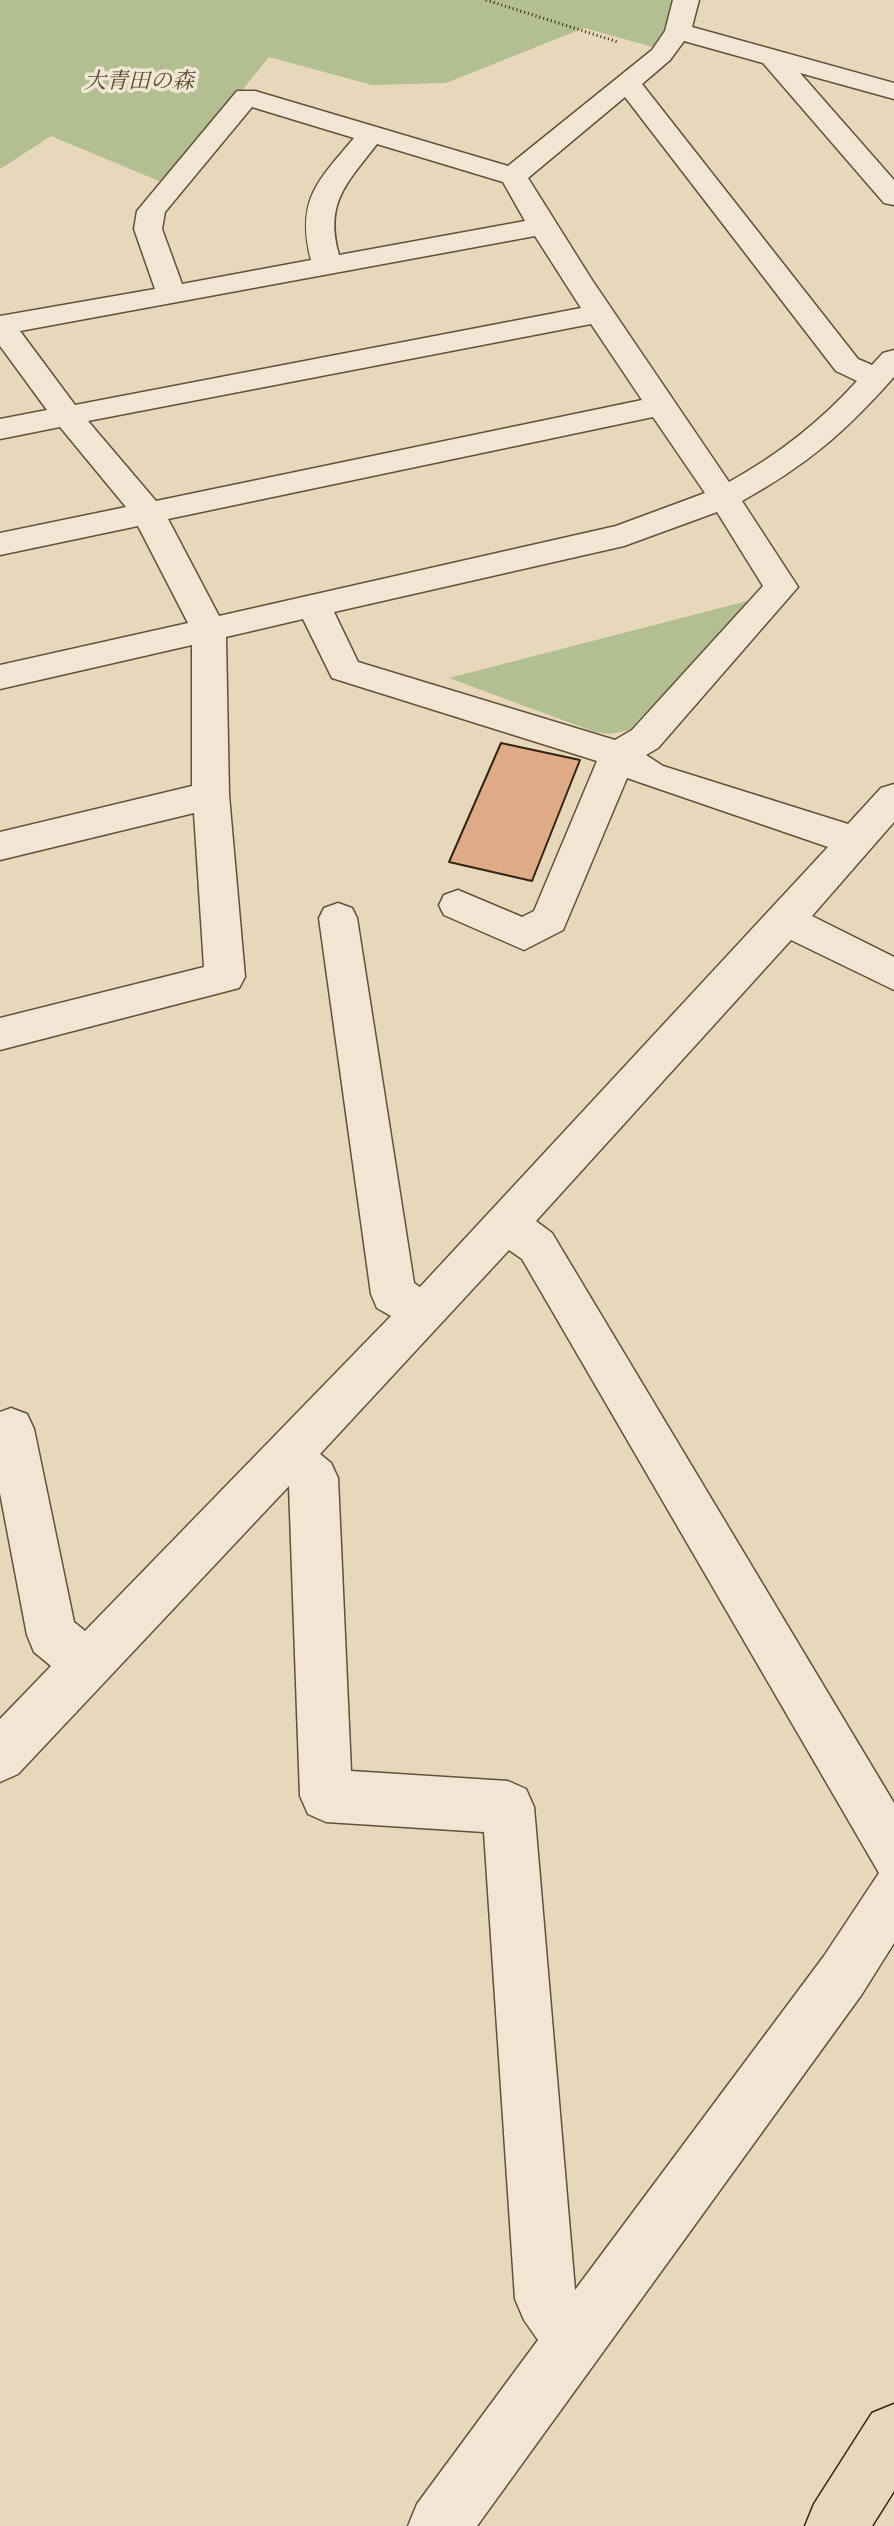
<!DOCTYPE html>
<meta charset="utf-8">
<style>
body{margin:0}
canvas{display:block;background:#e8d8bb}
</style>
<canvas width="894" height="2526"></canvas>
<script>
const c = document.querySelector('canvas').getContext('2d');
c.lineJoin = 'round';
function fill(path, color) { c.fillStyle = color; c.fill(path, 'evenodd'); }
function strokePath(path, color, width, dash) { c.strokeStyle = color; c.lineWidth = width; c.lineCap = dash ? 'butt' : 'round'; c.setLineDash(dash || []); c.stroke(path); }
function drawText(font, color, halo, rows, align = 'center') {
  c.font = font + ' "IM FELL Double Pica","Noto Serif JP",serif'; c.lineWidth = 7; c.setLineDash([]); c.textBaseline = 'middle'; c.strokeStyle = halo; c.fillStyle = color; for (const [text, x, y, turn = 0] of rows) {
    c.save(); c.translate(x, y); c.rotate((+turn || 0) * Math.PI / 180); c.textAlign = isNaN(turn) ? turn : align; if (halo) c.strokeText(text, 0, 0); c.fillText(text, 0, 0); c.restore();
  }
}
fill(new Path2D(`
 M0,0H677L676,19L653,47L584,28L446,83L372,85L269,57L166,184L51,136L0,169Z
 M755,599L629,730L610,734L595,732L449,678Z`), '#b4bf91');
const building = new Path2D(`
 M501,743L580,760L532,881L449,862Z`);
fill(building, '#deaa87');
strokePath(building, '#34240f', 2);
const minor = new Path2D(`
 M673,0H699L692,27L894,83V99L800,73L894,180V205L884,203L763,63L684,41L670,60L642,84L858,359L872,365L883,353L894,350V377C845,432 807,465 742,501L798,587L658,748L646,755L663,766L848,824L881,788L894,784V822L812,916L894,957V990L791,940L536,1221L552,1233L894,1803V1943L862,1994L477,2526H408L417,2504L538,2340L524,2320L515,2299L484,1832L326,1822L308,1814L300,1796L289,1486L18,1774L0,1782V1719L51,1666L34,1652L27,1635L0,1493V1412L11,1408L27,1414L34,1429L74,1622L85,1631L391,1316L377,1308L371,1294L319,918L324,908L338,903L352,908L357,918L414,1283L420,1287L828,847L627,778L563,930L524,950L444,915L439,905L444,895L458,890L522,917L534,911L597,761L332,678L303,619L226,637L229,795L245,977L239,988L0,1050V1018L204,967L194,813L0,860V832L192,786V645L0,689V665L188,623L138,526L0,555V533L126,507L60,427L0,439V419L47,410L0,346V316L155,289L134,229L137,211L237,91H255L508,166L652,50L665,31ZM625,97L836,371L857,381C820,422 778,455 729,482L592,280L528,178ZM252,107L354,138C317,182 296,200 311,260L182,284L162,229L165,212ZM377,144L503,182L525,221L339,255C324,203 347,183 377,144ZM535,236L581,308L75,405L20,331ZM591,324L642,400L156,501L88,421ZM653,417L705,493L616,526L219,616L168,519ZM717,512L763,586L632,730L615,740L358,662L334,612L624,546ZM509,1250L522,1259L879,1873L824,1956L575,2290L534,1807L526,1789L508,1781L351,1771L338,1478L331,1463L320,1454Z`);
const highway = new Path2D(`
 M894,2404V2491L872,2526H805L814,2504L872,2413Z`);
strokePath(minor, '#61513a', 3);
strokePath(highway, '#34240f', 3);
strokePath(new Path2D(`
 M486,0L618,42`), '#34240f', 3, [1, 3]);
fill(minor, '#f0e6d3');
fill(highway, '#e8d8bb');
drawText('italic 22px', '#544b30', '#f0e6d3', [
 ["大青田の森",139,83]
]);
</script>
